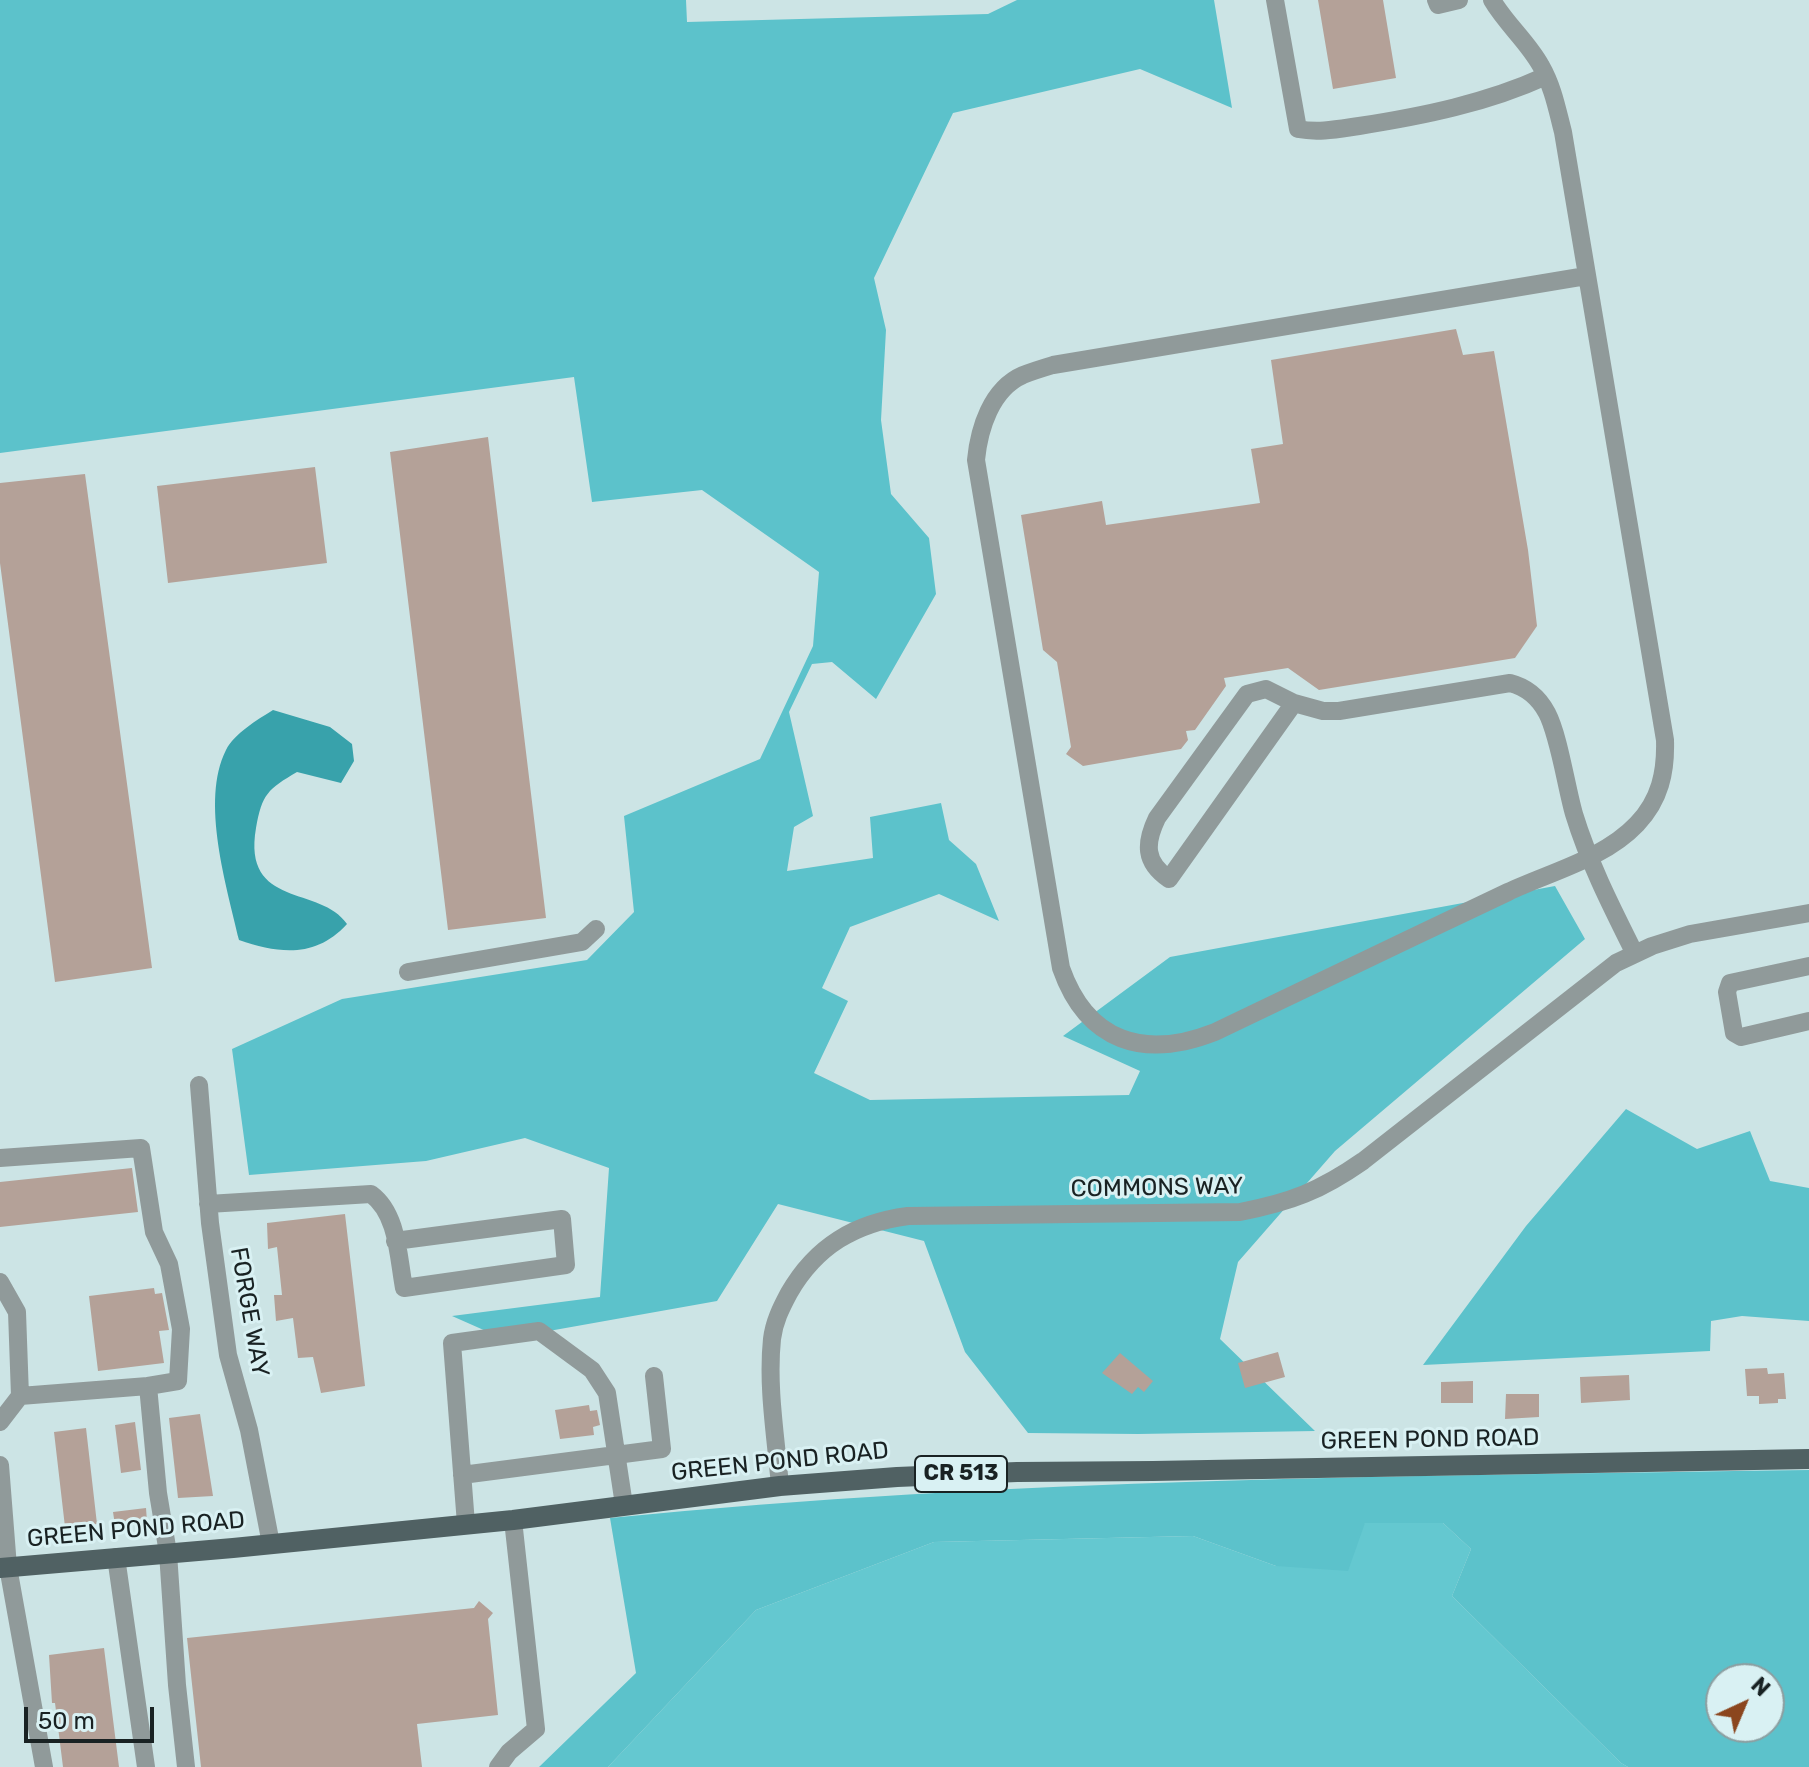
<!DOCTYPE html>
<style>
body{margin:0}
#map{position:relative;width:1809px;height:1767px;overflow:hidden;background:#cce4e5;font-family:Rubik,sans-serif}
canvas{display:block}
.north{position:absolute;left:1705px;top:1663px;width:80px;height:80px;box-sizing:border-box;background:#d9f1f3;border:2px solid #8c9ea0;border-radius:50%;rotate:44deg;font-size:22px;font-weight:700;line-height:32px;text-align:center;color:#192223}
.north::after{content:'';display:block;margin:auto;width:28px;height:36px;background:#8b461e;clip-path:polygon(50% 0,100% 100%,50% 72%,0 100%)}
.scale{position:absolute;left:24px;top:1707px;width:130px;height:36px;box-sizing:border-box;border:4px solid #192223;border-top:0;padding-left:10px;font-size:24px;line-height:28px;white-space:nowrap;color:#192223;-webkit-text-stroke:6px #d9f1f3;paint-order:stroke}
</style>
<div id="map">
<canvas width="1809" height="1767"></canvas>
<div class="north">N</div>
<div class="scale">50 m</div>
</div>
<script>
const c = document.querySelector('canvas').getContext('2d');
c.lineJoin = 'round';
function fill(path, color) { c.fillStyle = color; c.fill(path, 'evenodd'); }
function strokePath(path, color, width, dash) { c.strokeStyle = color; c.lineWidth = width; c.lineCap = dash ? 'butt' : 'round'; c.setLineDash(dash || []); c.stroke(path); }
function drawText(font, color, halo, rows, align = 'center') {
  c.font = font + ' Rubik,sans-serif'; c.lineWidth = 6; c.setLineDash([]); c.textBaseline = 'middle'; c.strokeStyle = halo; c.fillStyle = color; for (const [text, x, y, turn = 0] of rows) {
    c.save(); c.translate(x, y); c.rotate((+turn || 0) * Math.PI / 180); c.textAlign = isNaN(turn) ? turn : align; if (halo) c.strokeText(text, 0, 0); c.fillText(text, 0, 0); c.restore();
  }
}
fill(new Path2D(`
 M1365,1523H1443L1471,1549L1452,1596L1621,1763L1628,1767H608L756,1610L934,1542L1193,1536L1276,1566Z`), '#64c8d0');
fill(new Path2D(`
 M0,0H686L687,22L988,14L1017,0H1214L1232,108L1140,69L953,113L874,278L886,330L881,420L891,494L929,538L936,594L876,699L832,662L812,664L789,712L813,816L794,827L787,871L873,858L870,817L941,803L949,840L976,864L999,921L939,894L850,927L822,988L848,1001L814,1073L870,1100L1129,1095L1140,1071L1063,1036L1170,957L1555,886L1585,939L1335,1151L1238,1262L1220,1339L1315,1431L1138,1434L1028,1433L965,1352L924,1241L778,1204L717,1301L504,1339L452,1316L600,1297L609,1168L525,1138L426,1161L249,1175L232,1049L342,999L587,960L634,912L624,816L760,759L813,646L819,572L702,490L592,502L574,377L0,453Z
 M1626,1109L1697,1149L1750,1131L1770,1181L1809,1188V1321L1742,1316L1711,1321L1710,1351L1423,1365L1526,1226Z
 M1809,1470V1767H1628L1621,1763L1452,1596L1471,1549L1443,1523H1365L1348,1571L1276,1566L1193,1536L934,1542L756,1610L608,1767H539L636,1673L610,1518C1008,1478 1409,1476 1809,1470ZM1721,1679H1769V1727H1721Z`), '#5cc2cb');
fill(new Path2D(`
 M273,710L330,727L352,744L354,761L341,783L297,772C268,789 262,794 256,828C242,909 321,885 347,924C316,958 280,954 239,940C227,887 200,801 226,750C235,733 257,720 273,710Z`), '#38a2ab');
fill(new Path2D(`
 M1318,0H1383L1396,78L1333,89Z
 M1456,329L1463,355L1494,351L1528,550L1537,626L1515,658L1319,690L1288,668L1224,678L1226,686L1195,730L1186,731L1188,740L1181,749L1083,766L1066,754L1071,747L1057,662L1043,650L1021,515L1102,501L1106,525L1260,503L1251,449L1283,444L1271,360Z
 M488,437L546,918L448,930L390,452Z
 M315,467L327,563L168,583L157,486Z
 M85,474L152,968L55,982L0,563V483Z
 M132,1168L138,1212L0,1227V1182Z
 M345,1214L365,1386L321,1393L313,1357L298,1358L293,1318L276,1321L274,1295H282L277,1247L268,1249L267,1223Z
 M154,1288L155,1294L162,1293L169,1330L159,1331L164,1363L98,1371L89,1296Z
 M1278,1352L1285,1377L1245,1388L1238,1363Z
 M1120,1353L1153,1381L1144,1392L1138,1387L1132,1394L1102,1373Z
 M1767,1368L1768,1374L1784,1373L1786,1399H1778V1403L1759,1404V1396H1747L1745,1369Z
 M1629,1375L1630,1400L1581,1403L1580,1377Z
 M1473,1381V1403H1441V1382Z
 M1506,1394H1539V1417L1505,1419Z
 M589,1405L590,1411L597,1410L600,1425L593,1427L594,1435L560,1439L555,1410Z
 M200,1414L213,1496L178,1498L169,1418Z
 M135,1422L141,1470L121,1473L115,1425Z
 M86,1428L97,1524L65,1527L54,1432Z
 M146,1508L147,1522L115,1525L113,1512Z
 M479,1601L493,1613L488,1619L498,1715L417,1724L422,1767H201L187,1638L474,1608Z
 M104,1648L119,1767H63L55,1703H52L49,1655Z`), '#b4a198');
strokePath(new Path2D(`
 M1275,0L1298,129C1319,133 1338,129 1359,126C1423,116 1487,103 1546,76
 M1436,0L1438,5L1459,0
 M1492,0C1506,24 1528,42 1541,66C1553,87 1557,109 1563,132L1665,740C1666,772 1660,800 1637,824C1604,859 1550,872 1508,892C1410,938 1312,986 1215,1032C1144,1060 1087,1042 1061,968L976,460C979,429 991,389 1023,375C1033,371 1043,368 1053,365L1586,276
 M1294,703L1169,879C1144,862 1145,843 1157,818L1247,694L1266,689L1294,703L1323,711H1339L1510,683C1526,687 1539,698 1547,713C1559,736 1566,786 1574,814C1589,863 1612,908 1635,954
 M1809,966L1730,983L1727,992L1734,1033L1741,1037L1809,1021
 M408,972L582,942L596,929
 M199,1085L210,1223L228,1355L249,1430L271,1544
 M0,1158L141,1148L154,1232L169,1264L181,1329L178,1381L148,1386
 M208,1204L371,1194C398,1214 398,1256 404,1288L566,1265L562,1219L395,1241
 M0,1282L17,1312L20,1396
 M0,1422L20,1396L148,1386L158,1493L168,1553L177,1685L186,1767
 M0,1465L8,1567L44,1767
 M462,1475L662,1449L654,1376
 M780,1486C776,1438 767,1387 772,1339C774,1322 781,1308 789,1293C816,1246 855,1223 908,1216L1240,1212C1291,1202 1320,1191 1363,1161L1616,963L1652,946L1690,934L1809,913
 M466,1524L452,1343L539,1331L592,1370L607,1393L624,1505
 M116,1557L146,1767
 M498,1767L509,1752L536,1729L513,1520`), '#909a9a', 18);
strokePath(new Path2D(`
 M0,1568L233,1548L513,1520L780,1486L897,1477L1017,1472L1153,1471L1809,1459`), '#506163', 20);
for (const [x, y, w] of [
 [961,1474,92]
]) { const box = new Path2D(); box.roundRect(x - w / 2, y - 18, w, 36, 6); c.fillStyle = '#d9f1f3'; c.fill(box); strokePath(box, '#192223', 2); }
drawText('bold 22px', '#192223', null, [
 ["CR 513",961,1474]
]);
drawText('24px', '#192223', '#d9f1f3', [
 ["COMMONS WAY",1157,1188,-1],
 ["FORGE WAY",249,1312,80],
 ["GREEN POND ROAD",1430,1440,-1],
 ["GREEN POND ROAD",780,1462,-6],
 ["GREEN POND ROAD",136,1530,-5]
]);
</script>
